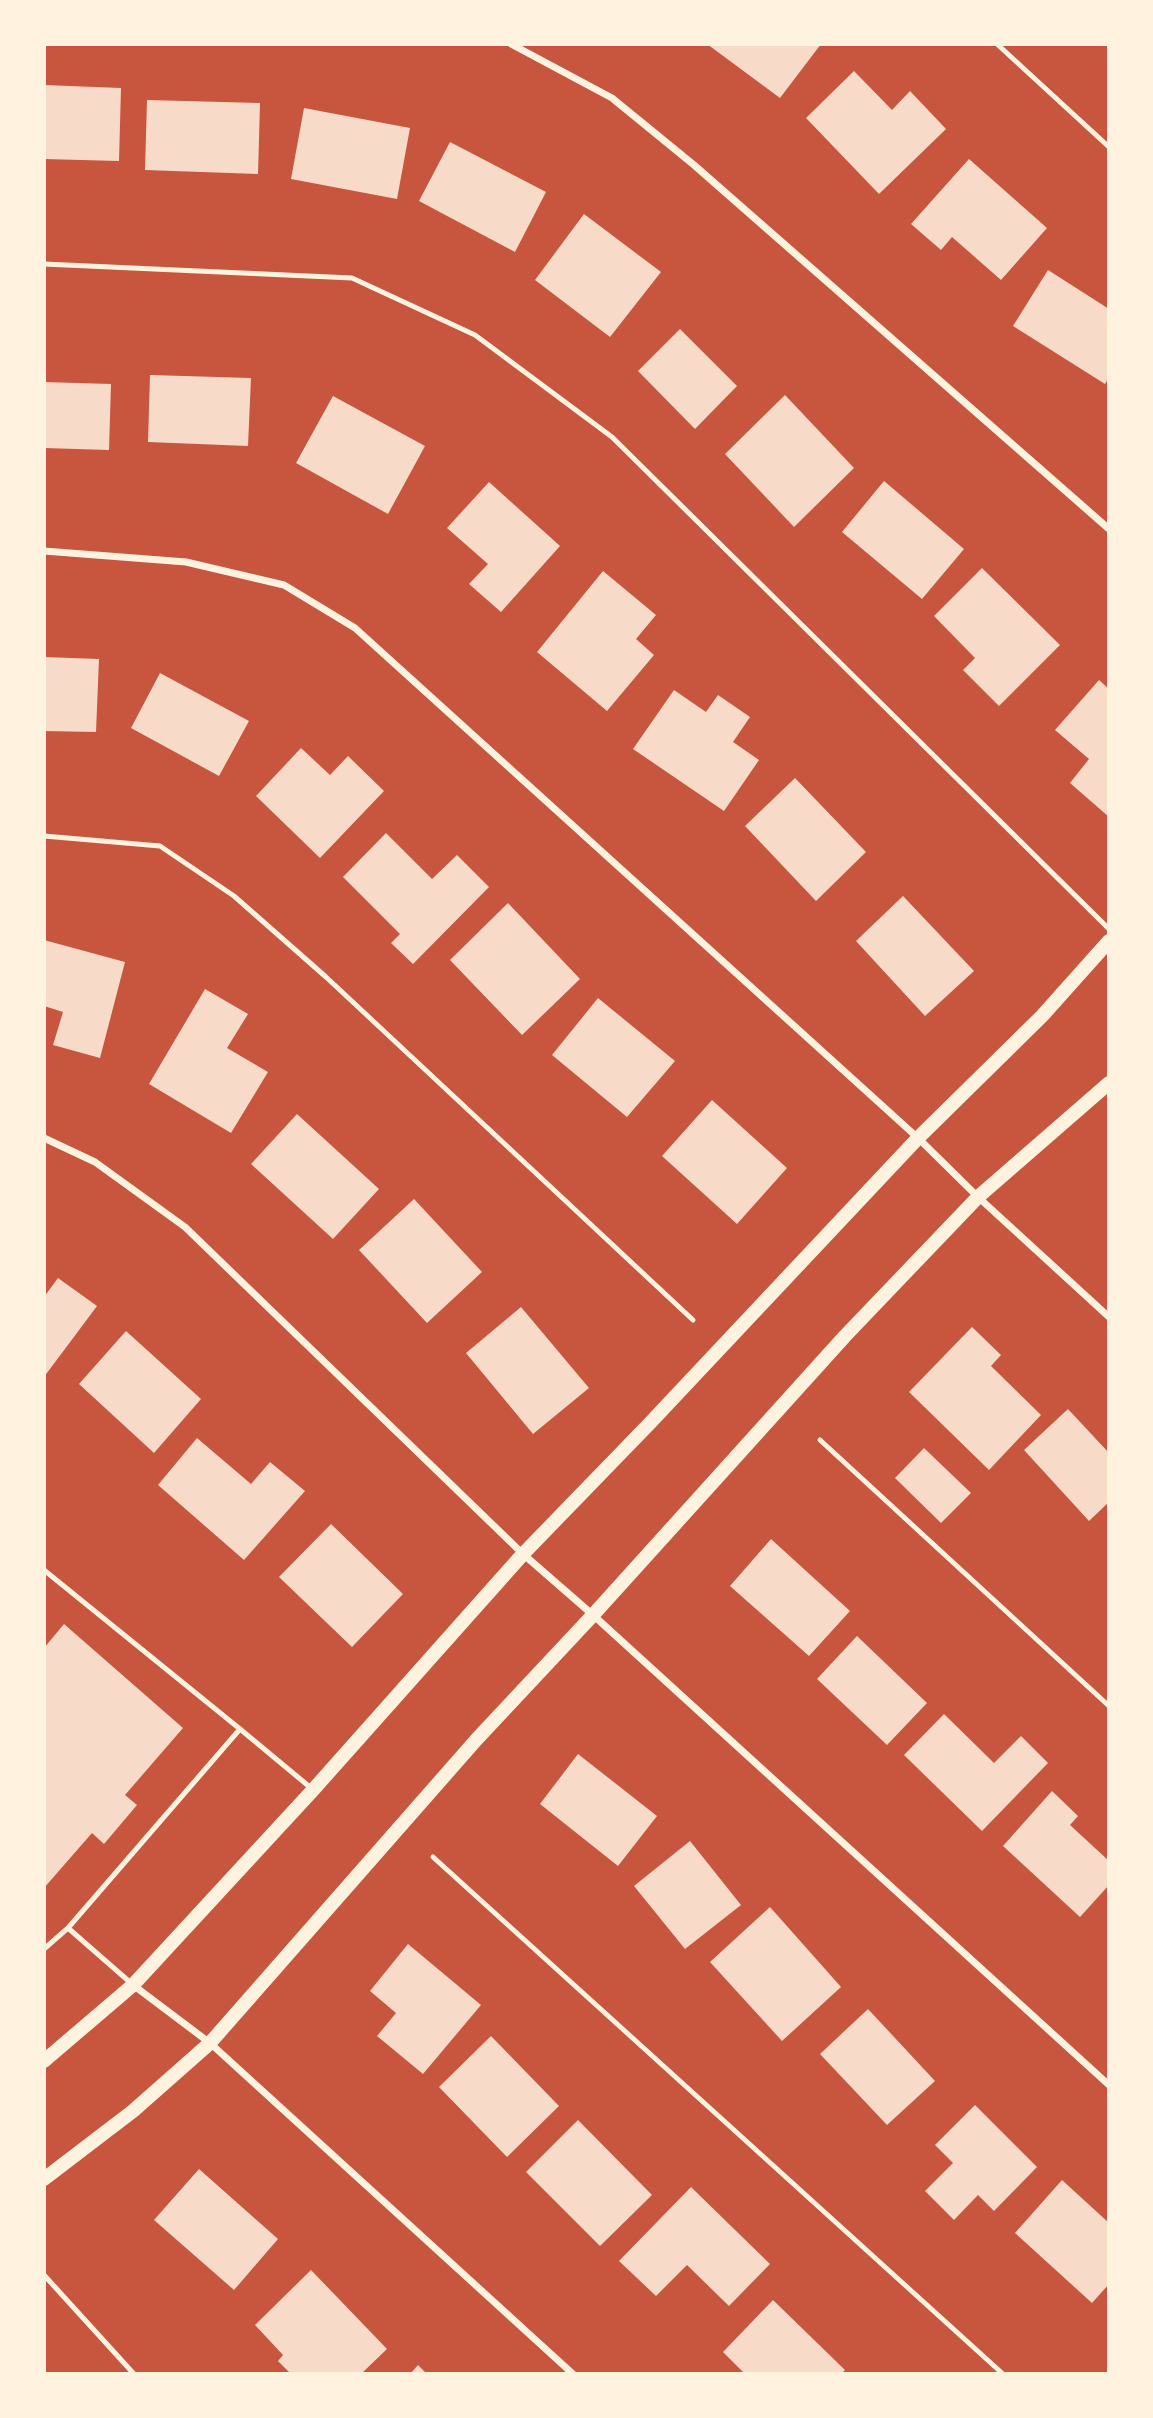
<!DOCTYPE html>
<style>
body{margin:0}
#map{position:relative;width:1153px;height:2418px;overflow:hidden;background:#c8553d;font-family:Jost,sans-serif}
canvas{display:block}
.frame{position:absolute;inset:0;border:46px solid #fff3e0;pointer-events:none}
</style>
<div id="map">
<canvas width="1153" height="2418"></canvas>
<div class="frame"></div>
</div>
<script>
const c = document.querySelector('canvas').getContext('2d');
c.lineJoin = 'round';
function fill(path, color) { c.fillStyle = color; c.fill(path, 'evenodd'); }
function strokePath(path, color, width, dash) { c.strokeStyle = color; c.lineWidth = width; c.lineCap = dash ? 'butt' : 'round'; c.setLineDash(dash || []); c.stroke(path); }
fill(new Path2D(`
 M707,44H821L780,98Z
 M854,71L892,110L910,91L946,129L879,194L806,118Z
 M44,85L121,88L119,161L44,159Z
 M147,100L260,103L258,174L145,170Z
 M304,108L410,128L397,199L291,179Z
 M450,142L546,192L515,252L419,201Z
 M969,159L1047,228L1001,280L952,237L941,250L911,224Z
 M584,214L661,272L610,337L535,280Z
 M1048,270L1109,309V377L1105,384L1013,326Z
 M680,329L737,386L695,429L638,371Z
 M150,375L251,378L248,446L148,442Z
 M44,382L111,384L109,450L44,448Z
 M785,395L854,468L794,527L725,454Z
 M333,396L425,446L388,514L296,463Z
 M884,481L964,549L922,599L842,532Z
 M489,482L560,546L501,612L469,584L488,564L447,528Z
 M982,568L1060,645L999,706L963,670L975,658L934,616Z
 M603,571L656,615L636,639L654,655L607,711L537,652Z
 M44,657L99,659L96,732L44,731Z
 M160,673L249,721L219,776L131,728Z
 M1099,680L1109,689V817L1070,783L1089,759L1055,730Z
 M674,690L706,712L718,695L750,717L733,742L759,760L724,811L633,749Z
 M301,748L330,775L348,756L384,791L320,858L256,796Z
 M795,778L866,852L816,901L745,826Z
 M386,833L432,879L457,855L489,887L413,964L391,943L400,934L343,877Z
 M903,896L974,971L925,1016L856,941Z
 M508,903L580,979L522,1035L450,960Z
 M44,940L125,962L100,1058L53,1045L63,1012L44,1006Z
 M205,989L248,1014L227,1048L268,1072L231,1133L149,1084Z
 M598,998L675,1061L627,1117L552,1055Z
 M712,1100L787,1168L737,1224L662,1156Z
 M297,1114L379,1189L333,1239L251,1164Z
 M414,1199L482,1272L427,1323L359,1250Z
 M58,1278L97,1306L44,1377V1297Z
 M521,1307L589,1388L533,1434L466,1353Z
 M972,1327L1001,1355L991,1366L1041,1415L989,1470L909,1392Z
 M126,1331L201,1399L154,1453L79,1384Z
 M1068,1409L1109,1453V1502L1089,1521L1024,1450Z
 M197,1438L251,1484L270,1462L305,1491L244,1560L158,1485Z
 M924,1448L971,1493L941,1523L895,1478Z
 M331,1524L403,1594L352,1647L279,1577Z
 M771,1539L850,1611L809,1656L730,1586Z
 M64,1624L183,1728L125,1795L137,1805L104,1844L92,1833L44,1888V1648Z
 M857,1636L927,1703L887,1745L817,1679Z
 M944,1714L994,1763L1021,1736L1048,1763L982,1831L904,1755Z
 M578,1754L657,1816L618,1866L540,1804Z
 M1052,1791L1078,1816L1070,1825L1109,1861V1885L1080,1917L1003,1846Z
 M690,1841L741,1905L685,1949L634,1886Z
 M770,1907L841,1987L782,2041L710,1962Z
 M408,1944L481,2005L423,2074L377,2036L396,2013L370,1991Z
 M868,2009L935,2081L887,2125L820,2054Z
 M491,2036L559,2106L507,2157L439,2087Z
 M975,2105L1037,2167L994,2211L978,2195L954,2220L925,2191L953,2163L935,2145Z
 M578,2120L652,2195L600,2246L526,2172Z
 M199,2169L278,2239L234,2290L154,2220Z
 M1062,2180L1109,2223V2284L1092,2303L1015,2233Z
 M691,2187L770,2264L729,2306L687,2265L656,2296L619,2261Z
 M311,2270L387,2349L361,2374H291L278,2361L283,2355L255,2325Z
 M773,2300L845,2370L841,2374H745L723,2352Z
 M418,2365L427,2374H410Z`), '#f7dbc8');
strokePath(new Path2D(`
 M997,44L1109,147
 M44,264L352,278L475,335L612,437L1109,929
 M44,836L160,846L234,896L326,977L693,1320
 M820,1440L1109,1706
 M44,1570L240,1729
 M433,1857L1003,2374
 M68,1928L132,1984
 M44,1949L68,1928L240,1729L311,1788
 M44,2275L134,2374`), '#fff3e0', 5);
strokePath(new Path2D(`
 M511,44L612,98L694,165L1109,529
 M44,551L186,562L284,585L355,628L918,1138L978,1197L1109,1317
 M44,1138L95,1162L185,1227L523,1554L593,1615L1109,2085
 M133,1985L210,2043L573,2374`), '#fff3e0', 7);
strokePath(new Path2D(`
 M44,2061L133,1985L313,1790L523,1554L650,1423L918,1138L1042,1016L1109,941
 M44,2179L133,2111L210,2043L476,1740L593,1615L845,1336L978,1197L1109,1083`), '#fff3e0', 14);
</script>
